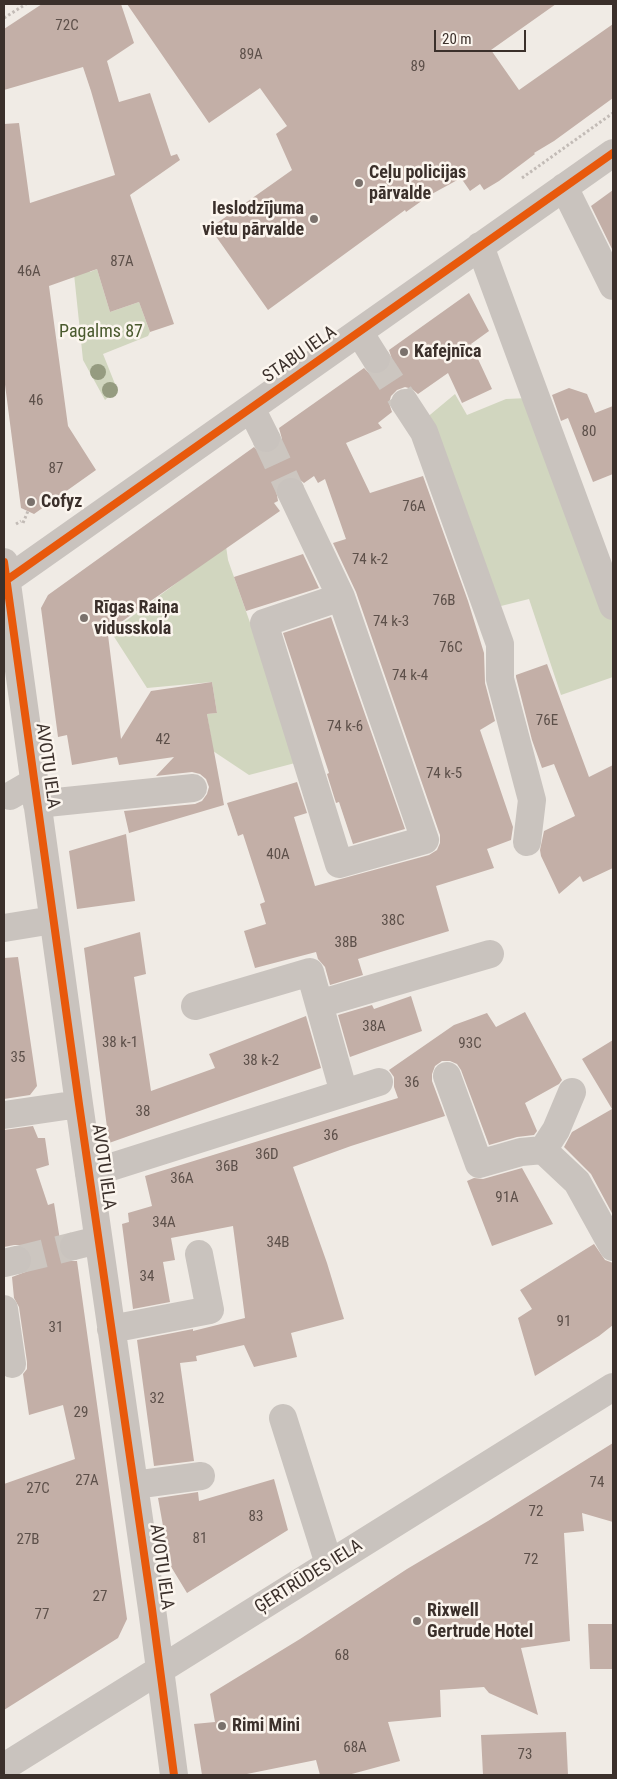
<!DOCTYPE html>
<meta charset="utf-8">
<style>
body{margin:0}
#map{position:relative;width:617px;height:1779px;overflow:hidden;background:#f0ebe5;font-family:"Roboto Condensed",sans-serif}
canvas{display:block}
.frame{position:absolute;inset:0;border:5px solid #3b302b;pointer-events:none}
.scale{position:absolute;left:434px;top:30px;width:92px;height:22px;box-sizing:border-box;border:2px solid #3b302b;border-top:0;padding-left:6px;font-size:15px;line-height:18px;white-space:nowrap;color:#3b302b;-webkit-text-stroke:4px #fbf5ee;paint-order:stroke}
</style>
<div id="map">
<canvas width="617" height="1779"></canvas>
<div class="frame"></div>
<div class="scale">20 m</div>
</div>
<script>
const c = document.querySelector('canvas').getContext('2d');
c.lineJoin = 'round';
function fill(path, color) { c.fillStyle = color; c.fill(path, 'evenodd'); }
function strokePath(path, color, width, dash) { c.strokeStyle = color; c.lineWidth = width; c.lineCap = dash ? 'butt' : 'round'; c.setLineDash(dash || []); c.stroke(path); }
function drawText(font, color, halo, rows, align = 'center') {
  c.font = font + ' "Roboto Condensed",sans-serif'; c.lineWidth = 5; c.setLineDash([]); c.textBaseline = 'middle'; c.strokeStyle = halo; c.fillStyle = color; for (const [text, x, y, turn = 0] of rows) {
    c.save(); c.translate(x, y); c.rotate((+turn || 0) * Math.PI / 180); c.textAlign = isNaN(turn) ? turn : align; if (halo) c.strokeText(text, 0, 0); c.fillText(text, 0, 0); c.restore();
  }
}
fill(new Path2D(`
 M89,268L90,272L97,269L110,312L139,302L150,332L148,336L103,354L117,389L105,400L83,360L74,274Z
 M455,394L467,415L506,399L528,398L613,621V677L561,695L529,599L497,607L425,419Z
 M226,546L228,560L299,762L249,775L213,751L207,714L217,713L212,682L147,688L111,632Z`), '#d1d6bf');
fill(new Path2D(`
 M42,4H121L134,43L107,61L119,102L150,93L171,156L177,154L180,160L130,195L174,324L150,332L139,302L110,312L97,269L49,286L68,426L96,470L34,514L21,508L4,377V124L19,123L30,203L115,175L91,91L83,67L4,90V29Z
 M127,4H556L491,50L519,90L613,24V98L554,141L534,153L535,154L499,181L484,190L480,184L470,191L461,178L430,195L406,212L405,210L268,310L210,228L292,170L276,134L287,126L260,88L209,123Z
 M613,190V251L591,206Z
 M469,293L489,331L471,344L492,389L462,403L448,373L418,394L412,389L405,387L397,390L391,396L389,403L392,412L378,423L382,428L346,443L370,493L423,476L468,601L484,653L485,683L495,721L480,730L513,827L511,840L487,849L494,868L436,886L449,931L358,959L363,975L330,985L325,967L318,959L316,952L255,968L244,931L266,924L260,904L265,902L243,834L238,836L227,803L297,782L307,813L294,817L315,886L429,855L437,850L440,843V835L356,592L333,543L346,539L325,479L318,483L314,476L304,483L299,479L293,477L284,478L278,484L276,490L278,501L274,503L280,511L142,607L113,628L108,635L121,739L151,691L212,682L217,713L207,714L224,805L129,833L124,811L195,804L202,801L207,794L209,787L206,779L200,774L192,772L156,776L174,757L119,765L117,757L72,765L67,735L58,737L41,608L48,595L254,447L258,451L265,454L273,452L279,446L282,439L279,428L364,368L369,373L376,375L385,372L390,367L392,359L389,350Z
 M569,388L587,394L595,413L613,406V474L593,482L568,418L561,421L552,395Z
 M303,554L319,588L246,611L234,577Z
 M331,617L405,829L353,844L339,802L336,803L327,774L329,773L283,633Z
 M547,664L589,777L613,765V868L583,882L580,876L559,894L541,856L540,850L544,831L575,816L554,764L542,768L532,740L516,677V675Z
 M126,834L135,901L77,909L69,851Z
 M140,932L146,974L134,977L151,1091L215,1068L209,1054L306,1016L321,1068L109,1143L84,948Z
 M18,957L37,1086L30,1095L4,1099V958Z
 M411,996L422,1031L350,1057L338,1015L372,1005L374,1009Z
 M525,1012L562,1080L559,1084L525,1103L537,1131L534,1135L517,1137L489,1145L461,1070L457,1064L450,1061H442L435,1066L432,1074V1081L445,1116L351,1146L293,1167L327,1263L344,1319L291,1333L297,1357L254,1367L244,1345L196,1356L197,1361L180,1363L194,1461L154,1466L137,1340L193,1329V1331L245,1318L233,1226L171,1238L175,1260L163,1262L170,1302L133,1309L122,1224L129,1222L128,1213L152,1206L145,1176L398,1098L394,1087V1077L389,1070L454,1025L487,1013L496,1027Z
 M613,1040V1215L591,1174L564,1147L572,1132L612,1109L582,1059Z
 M33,1126L38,1138H45L49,1165L36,1169L48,1205L54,1203L60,1240L59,1250L63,1257L69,1261H77L127,1619L118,1638L4,1710V1484L75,1459L63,1405L29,1415L23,1374L27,1369V1362L19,1307L14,1298L12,1277L28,1271L32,1264V1257L29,1250L22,1245H14L4,1247V1130Z
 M522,1168L553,1224L492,1246L467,1181L474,1178L483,1179Z
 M594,1244L605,1260L613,1263V1325L599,1336L535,1376L518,1318L532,1309L520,1290Z
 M613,1443V1522L582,1513L584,1531L564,1533L570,1641L521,1648L538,1715L489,1693L484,1687L440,1690L441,1717L388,1722L400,1761L348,1775H320L316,1760L242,1775H202L194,1724L215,1722L210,1694L300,1639L407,1569L488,1521Z
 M274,1479L288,1530L187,1593L170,1565L158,1498L198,1492L199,1501Z
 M588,1624H613V1669H590Z
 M566,1732L568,1775H483L481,1735Z`), '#c3afa7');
strokePath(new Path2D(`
 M376,359L405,403
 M266,438L291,492
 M17,1260L74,1246`), '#ccc6c0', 28, [28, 14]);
strokePath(new Path2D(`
 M4,18L26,4
 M522,178L613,113
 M23,523L28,511
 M16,524L21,521`), '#c2bbb6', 3, [2.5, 2.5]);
strokePath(new Path2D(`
 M564,187L613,286
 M480,246L613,606
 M359,332L376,359
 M405,403L424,432L500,644V679L532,800L527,842
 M251,408L266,438
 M291,492L341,597L425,840L339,864L264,623L341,597
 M4,562L79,1104L152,1609L174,1775
 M4,582L613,153
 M10,796L34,782
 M37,804L193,788
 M4,928L53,920
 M195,1006L310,972L319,1004
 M447,1076L479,1164L521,1152L543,1150L577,1182L613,1247
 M344,1093L319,1004L490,954
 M4,1115L79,1104
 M543,1150L556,1130L572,1092
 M89,1174L379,1082
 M74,1246L98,1240
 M4,1263L17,1260
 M4,1309L12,1364
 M111,1329L210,1310L199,1254
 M283,1418L329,1564
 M134,1485L201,1476
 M4,1767L613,1387`), '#c9c3be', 28);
strokePath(new Path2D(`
 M4,562L79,1104L152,1609L174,1775
 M4,582L613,153`), '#e8590c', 8);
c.fillStyle = '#959b80';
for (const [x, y] of [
 [98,372],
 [110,390]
]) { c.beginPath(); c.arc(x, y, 8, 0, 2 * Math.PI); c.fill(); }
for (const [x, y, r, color] of [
 [359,183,5,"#7a716c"],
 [314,219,5,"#7a716c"],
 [404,352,5,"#7a716c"],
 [31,502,5,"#7a716c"],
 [84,618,5,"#7a716c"],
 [417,1621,5,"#7a716c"],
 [222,1726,5,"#7a716c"]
]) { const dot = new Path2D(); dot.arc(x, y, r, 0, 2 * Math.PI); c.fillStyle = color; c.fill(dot); strokePath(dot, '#fbf5ee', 2); }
drawText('15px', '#5d504a', null, [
 ["72C",67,26],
 ["89A",251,55],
 ["89",418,67],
 ["87A",122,262],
 ["46A",29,272],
 ["46",36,401],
 ["80",589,432],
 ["87",56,469],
 ["76A",414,507],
 ["74 k-2",370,560],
 ["76B",444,601],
 ["74 k-3",391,622],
 ["76C",451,648],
 ["74 k-4",410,676],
 ["76E",547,721],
 ["74 k-6",345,727],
 ["42",163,740],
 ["74 k-5",444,774],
 ["40A",278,855],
 ["38C",393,921],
 ["38B",346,943],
 ["38A",374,1027],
 ["38 k-1",120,1043],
 ["93C",470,1044],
 ["35",18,1058],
 ["38 k-2",261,1061],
 ["36",412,1083],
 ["38",143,1112],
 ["36",331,1136],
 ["36D",267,1155],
 ["36B",227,1167],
 ["36A",182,1179],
 ["91A",507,1198],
 ["34A",164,1223],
 ["34B",278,1243],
 ["34",147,1277],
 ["91",564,1322],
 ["31",56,1328],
 ["32",157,1399],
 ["29",81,1413],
 ["27A",87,1481],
 ["74",597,1483],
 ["27C",38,1489],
 ["72",536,1512],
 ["83",256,1517],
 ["81",200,1539],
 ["27B",28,1540],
 ["72",531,1560],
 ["27",100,1597],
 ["77",42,1615],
 ["68",342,1656],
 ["68A",355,1748],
 ["73",525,1755]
]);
drawText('bold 18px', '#3b302b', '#fbf5ee', [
 ["Ceļu policijas",369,173],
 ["pārvalde",369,194],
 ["Ieslodzījuma",304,209,"right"],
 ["vietu pārvalde",304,230,"right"],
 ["Kafejnīca",414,352],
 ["Cofyz",41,502],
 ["Rīgas Raiņa",94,608],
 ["vidusskola",94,629],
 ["Rixwell",427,1611],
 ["Gertrude Hotel",427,1632],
 ["Rimi Mini",232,1726]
], 'left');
drawText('18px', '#4a5a2e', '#fbf5ee', [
 ["Pagalms 87",101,332]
]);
drawText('18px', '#3b302b', '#fbf5ee', [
 ["STABU IELA",300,355,-35],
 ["AVOTU IELA",47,766,82],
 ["AVOTU IELA",103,1167,82],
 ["AVOTU IELA",161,1567,82],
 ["ĢERTRŪDES IELA",309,1577,-32]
]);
</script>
